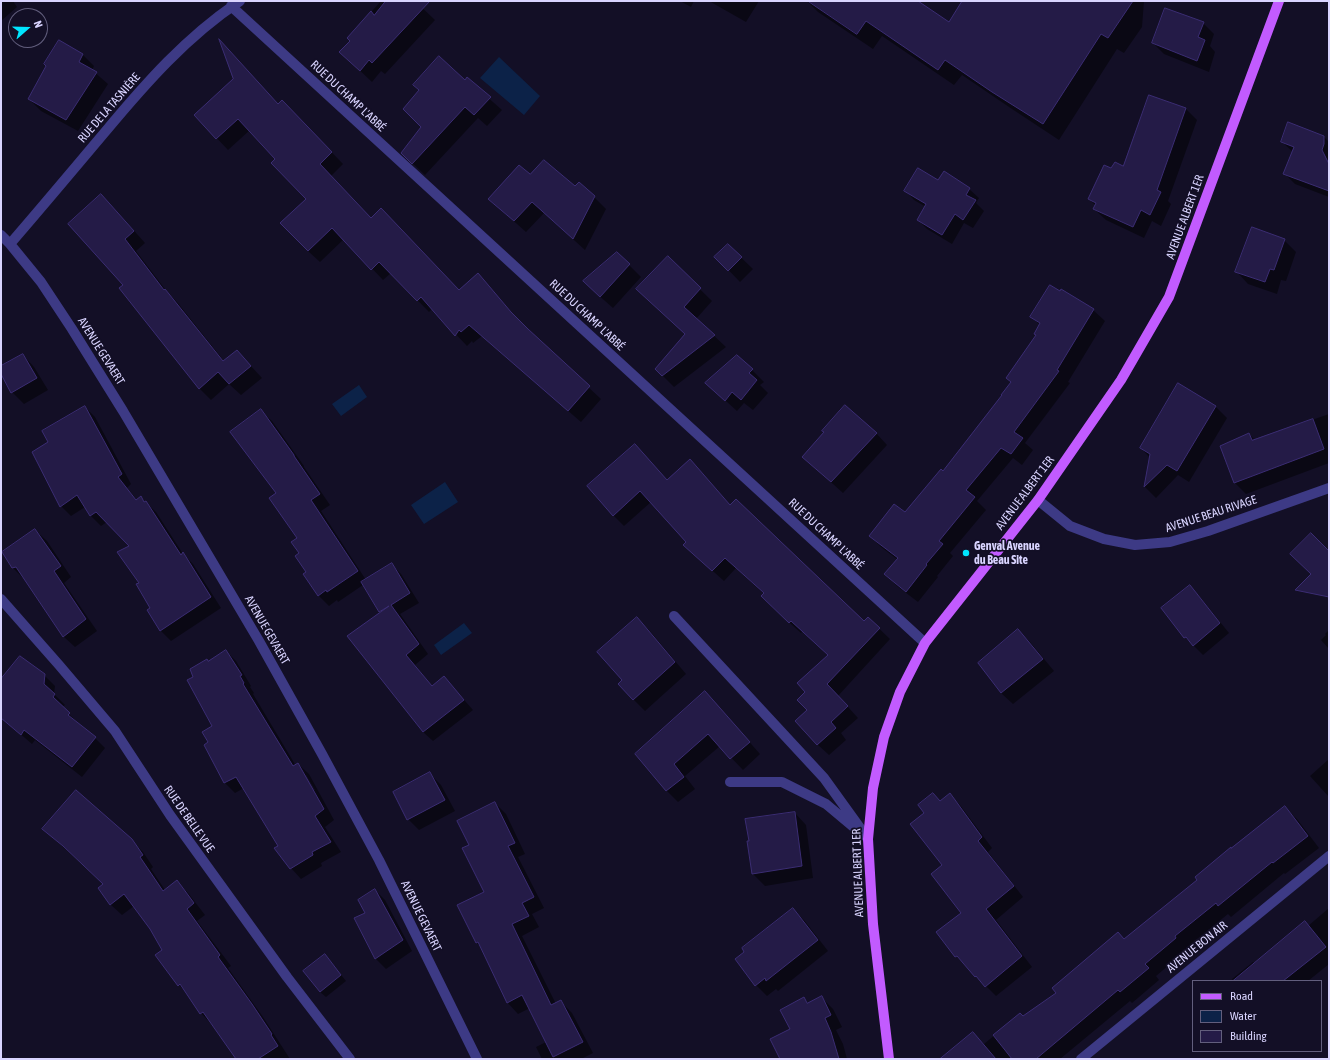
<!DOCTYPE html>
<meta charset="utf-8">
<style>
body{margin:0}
#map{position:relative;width:1330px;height:1060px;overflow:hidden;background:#130f26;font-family:"Asap Condensed",sans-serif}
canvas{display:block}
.frame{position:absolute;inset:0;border:2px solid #d9d4ff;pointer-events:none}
.legend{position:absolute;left:1192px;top:980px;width:130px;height:72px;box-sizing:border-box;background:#130f26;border:1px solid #625e7d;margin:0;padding:5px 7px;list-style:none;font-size:12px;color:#d9d4ff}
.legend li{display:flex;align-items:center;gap:8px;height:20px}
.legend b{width:20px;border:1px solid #625e7d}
.north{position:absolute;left:8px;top:8px;width:40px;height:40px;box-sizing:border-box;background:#130f26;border:1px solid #625e7d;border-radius:50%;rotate:70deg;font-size:11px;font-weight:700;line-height:16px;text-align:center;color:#d9d4ff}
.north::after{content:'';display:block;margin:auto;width:14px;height:18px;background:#00e5ff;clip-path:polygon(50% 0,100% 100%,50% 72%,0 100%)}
</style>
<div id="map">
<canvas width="1330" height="1060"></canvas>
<div class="frame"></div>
<ul class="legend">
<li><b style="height:5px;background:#c25bff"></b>Road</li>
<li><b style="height:11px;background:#0c2248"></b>Water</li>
<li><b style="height:11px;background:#241b47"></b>Building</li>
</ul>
<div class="north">N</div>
</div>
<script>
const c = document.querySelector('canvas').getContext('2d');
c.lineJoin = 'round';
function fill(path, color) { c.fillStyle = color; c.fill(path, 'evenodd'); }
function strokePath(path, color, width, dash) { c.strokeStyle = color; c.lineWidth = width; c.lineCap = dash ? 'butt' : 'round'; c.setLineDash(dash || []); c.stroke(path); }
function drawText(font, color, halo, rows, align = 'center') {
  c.font = font + ' "Asap Condensed",sans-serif'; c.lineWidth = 3.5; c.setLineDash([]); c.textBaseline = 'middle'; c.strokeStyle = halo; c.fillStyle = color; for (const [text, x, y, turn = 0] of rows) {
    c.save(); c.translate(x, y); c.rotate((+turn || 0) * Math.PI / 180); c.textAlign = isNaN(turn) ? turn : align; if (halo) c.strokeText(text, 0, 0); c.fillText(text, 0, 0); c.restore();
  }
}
fill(new Path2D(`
 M499,57L540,96L524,115L480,78Z
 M359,385L367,397L341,416L332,404Z
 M445,482L458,502L424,524L411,505Z
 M464,623L472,633L441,655L434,645Z`), '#0c2248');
fill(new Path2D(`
 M1,1H13L17,7L1,21Z
 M381,1H415L435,20L385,74L381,71L372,82L352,63L351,41L348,38Z
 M680,1H694L691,7Z
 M709,1H759L746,22Z
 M807,1H892L949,23L964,1H1144L1142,27L1124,53L1117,49L1059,140L1009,107L962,75L954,85L882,36L873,49L818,12Z
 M1203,23L1214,34L1210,46L1215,52L1209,72L1164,54L1153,43Z
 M59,41L83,55L94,66L92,70L108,84L78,131L41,111L29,99Z
 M231,52L279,105L282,101L343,164L331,176L372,219L459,291L478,275L530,333L601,399L581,422L482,336L473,343L472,341L467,346L432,309L429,312L391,273L383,280L344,239L320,262L308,251L307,199L276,159L250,130L228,150L195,115L234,79Z
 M467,79L502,110L487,126L478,118L425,175L402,153Z
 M1186,109L1197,120L1168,201L1171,204L1161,226L1152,221L1144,238L1106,220L1094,209L1096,206L1089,199L1112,170L1124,167Z
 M1324,137L1329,142V197L1295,184L1285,174L1293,152L1282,142Z
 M530,175L575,187L594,197L606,209L585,250L544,213L526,232L489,199Z
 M938,182L969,189L979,198L976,203L984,211L973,228L964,223L952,244L927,229L918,220L926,207L914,200L905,190Z
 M113,207L145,243L136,251L168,293L177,302L224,361L237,351L262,378L241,395L229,384L211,400L199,388L124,285Z
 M1284,240L1296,252L1286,281L1281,280L1277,294L1248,284L1237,272Z
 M728,245L753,269L740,282L716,257Z
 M668,258L712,301L696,319L726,347L674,387L656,369L686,335Z
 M629,265L641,277L613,308L596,293Z
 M1093,310L1105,321L1068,382L1070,383L1025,443L1033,450L1022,465L1013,458L977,501L986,510L950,553L953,556L937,576L938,577L918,602L897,586L886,574L898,560L881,547L870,536L905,513L943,472L1003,395L1011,383L1007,378L1037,336L1040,325L1032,317Z
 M23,355L34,367L48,390L24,404L12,392L1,372V367Z
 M752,370L764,382L760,385L768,393L753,410L744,403L737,411L706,383Z
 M1179,385L1216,407L1227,418L1189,482L1178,475L1156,498L1145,487L1150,458L1141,448Z
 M85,407L95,417L131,484L127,488L137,500L141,498L156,512L183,554L193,564L221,608L171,641L161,631L148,610L151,609L140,583L131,546L107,522L101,526L91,516L85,507L71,516L61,506L33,452L50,442Z
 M261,411L272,421L304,466V467L330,505L321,511L366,580L392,565L401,574L419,603L400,614L428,654L415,665L432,686L444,677L473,710L433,741L423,732L348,636L381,613L363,585L338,602L337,600L329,606L318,595L300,553L298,538L277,493Z
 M1329,414V463L1246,494L1234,482L1249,434L1255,440Z
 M876,433L887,445L843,493L803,457Z
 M635,445L667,480L701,472L731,506L864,622L868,618L890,639L838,696L858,718L841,733L846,740L829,755L817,744L808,710L806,692L828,655L803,631L801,633L773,608L764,594L736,568L724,581L696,556L687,542L651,502L624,526L613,515Z
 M35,530L47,541L71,577L64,583L97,631L75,647L63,636L24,579L13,568L3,552Z
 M1190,587L1199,596L1229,633L1203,655L1185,637Z
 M637,618L649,630L686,674L645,711L633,699L623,680Z
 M1018,630L1030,642L1054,671L1013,704L1001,693Z
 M1329,630V649L1321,640L1326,635L1325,634Z
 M226,651L236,661L251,686L250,687L254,693L253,694L296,766L298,764L309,774L334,820L325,827L341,852L321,863L322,866L301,879L291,868L244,788L235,793L225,783L206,745L209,743L213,726L194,677L209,662ZM304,775H306L315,790L313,791Z
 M44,675L55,686L54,694L65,705L62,707L79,724L78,725L95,738L105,748L82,777L35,740L32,744L2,718L1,680Z
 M705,692L760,754L743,770L720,746L685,776L695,789L678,802L667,791L636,754Z
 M1329,759V797L1310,776Z
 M430,774L441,785L455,811L419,830L408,819Z
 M950,795L960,805L992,848L988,852L1023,897L996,920L1032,967L996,996L956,956L963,913L943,865L941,802Z
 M495,803L506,814L525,854L518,857L544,908L532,914L539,927L522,936L556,1004L561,1002L572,1013L593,1053L581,1059H542L536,1047L546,1042L530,1008L518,1014L507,1002L481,947L476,942L485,892L470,845Z
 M1285,808L1297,819L1319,848L1285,874L1284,873L1231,917L1228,914L1186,948L1187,950L1156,976L1159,980L1132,1003L1130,1001L1060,1059H941L973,1033L984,1044L1020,1014L1024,1017L1058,993L1125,940Z
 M795,813L806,825L813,878L765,886L753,874L748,842Z
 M44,829L131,840L143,852L153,867L151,869L165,890L177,882L188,893L205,915L197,921L231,966L228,968L263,1017L290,1059H238L212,1025L201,1013L190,996L179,985L163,951L150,928L134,906L122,915L110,904L104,885Z
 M375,890L385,900L412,951L386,969L376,959L355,918L367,913Z
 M1329,908V964L1308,981H1233L1232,979L1253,962L1255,964L1308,926Z
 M793,910L804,920L828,951L778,991L776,989L767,996L756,985L736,959Z
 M325,955L346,981L326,997L320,992Z
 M821,997L833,1009L842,1027L836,1030L843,1044L847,1059H784L791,1030L804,999L809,1004Z`), '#0007');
const building = new Path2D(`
 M386,1H430L372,63L369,60L360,71L339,52L350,41L347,38L371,11L374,15Z
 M808,1H918L949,22L962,1H1133L1108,38L1101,34L1043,124L992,92L945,60L938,70L866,21L857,34Z
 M1165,8L1204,22L1198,37L1205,40L1197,61L1152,43Z
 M219,39L278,104L282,100L332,152L320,164L371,218L381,208L459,290L478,273L511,312L528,329L590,386L568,411L469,325L461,332L459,330L455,336L421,297L417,301L379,262L371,270L332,228L308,251L280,223L306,199L271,163L275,159L238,119L216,139L194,115L233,79Z
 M59,40L83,54L79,62L97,72L66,120L28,99L46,66L44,64Z
 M439,56L465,80L467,77L491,97L474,115L465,107L412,164L401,153L421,127L403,109L419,90L413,85Z
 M1149,95L1186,108L1157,190L1161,192L1150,215L1141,210L1133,227L1093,209L1096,203L1088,199L1104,165L1111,168L1115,162L1123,166Z
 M1288,122L1324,136V144L1322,150L1329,164V191L1283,174L1294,147L1281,142Z
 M544,160L575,186L579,182L595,196L573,239L532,202L514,221L488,199L519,165L530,174Z
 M918,168L938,180L944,171L970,188L966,195L976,200L963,220L955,214L942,235L917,220L926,204L904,191Z
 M101,194L134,231L125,239L164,290L165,289L223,361L237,350L251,366L229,384L218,372L199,389L119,288L123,285L68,224Z
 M1252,227L1285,239L1274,270L1270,269L1265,282L1235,272Z
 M728,244L742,257L728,271L714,257Z
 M617,252L630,264L600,297L583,281Z
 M668,256L701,288L684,307L715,335L662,376L655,369L685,334L636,289Z
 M1050,285L1060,291L1061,289L1094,309L1057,370L1059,371L1014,432L1023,438L1011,454L1001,448L966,490L975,497L939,541L943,544L926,564L927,565L906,592L884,574L898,558L869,536L894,504L905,512L941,469L943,471L1002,395H1001L1011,382L1006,378L1036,335L1034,334L1040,323L1030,317Z
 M23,354L37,378L11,393L1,374V366Z
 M737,355L753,369L749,373L757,380L741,400L732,392L725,401L705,383Z
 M1178,383L1216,406L1177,471L1167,465L1144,487L1150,454L1140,448Z
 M845,405L877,433L831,482L802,457L824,432L822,431Z
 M85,406L122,474L118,477L136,500L141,496L144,502L146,501L181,555L183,552L211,597L160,631L147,610L150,608L136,584L139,583L117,552L129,546L96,512L90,516L77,495L60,507L32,452L48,442L42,431Z
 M261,409L294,455V456L320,494L311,500L358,571L327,592L326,590L318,596L303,574L306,572L295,556L299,553L291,542L297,538L269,498L276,493L230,432Z
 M1313,419L1324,449L1234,483L1220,446L1249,433L1252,440Z
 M635,444L667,480L690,459L730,505L736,499L864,621L868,617L880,628L827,684L848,706L831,722L836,728L817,745L795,721L807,710L797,700L805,692L797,683L828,655L791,621L789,623L761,596L764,593L725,558L712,571L683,545L686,542L640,491L613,516L587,486Z
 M35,529L61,566L54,571L86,619L63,637L16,567L12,568L2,552Z
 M1311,533L1329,551V597L1295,590L1311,574L1290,554Z
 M392,563L410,593L391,605L419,644L406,655L432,686L444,676L464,700L423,732L347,636L389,606L379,612L361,582Z
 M1190,585L1220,623L1193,646L1186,637L1184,638L1161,608Z
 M637,617L675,662L633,700L618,684L622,680L597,652Z
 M1018,629L1043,659L1001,693L978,663Z
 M226,650L242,675L240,676L244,683L243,684L293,766L298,763L324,809L315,816L331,842L312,852L313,855L290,869L274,848L278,846L236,777L224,783L204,745L208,742L202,732L212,726L187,680L193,677L190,669L207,659L208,661Z
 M20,656L45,674L44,684L55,694L53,697L70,713L68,715L96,737L72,767L24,730L21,735L1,718V679Z
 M705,691L750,742L730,759L708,734L674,764L684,777L666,791L635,754Z
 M430,772L445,800L407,820L393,792Z
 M76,790L132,839L143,855L140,857L163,891L177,880L194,903L187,909L220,955L218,957L252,1004L272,1034L271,1035L278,1046L258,1059H236L203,1012L200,1014L180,984L178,986L155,955L162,950L150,929L124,894L110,905L98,888L103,884L63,846L42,829Z
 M933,793L940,801L950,793L982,837L978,841L1014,886L986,909L1022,956L985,987L976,976L975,977L957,956L955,957L936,932L961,913L931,874L942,865L910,824L924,813L918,805Z
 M495,802L515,843L508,846L534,897L522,903L529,916L512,924L551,1005L561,1000L583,1042L553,1057L522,995L507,1003L478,942L476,943L457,905L484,892L462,848L469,845L457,821Z
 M1285,806L1308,836L1273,863L1272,862L1218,906L1216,903L1175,936L1176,938L1145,964L1149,968L1120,992L1118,990L1036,1059H1012L993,1035L1020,1013L1023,1016L1056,993L1052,988L1118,932L1124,939L1197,880L1195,877L1231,847V848Z
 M795,812L802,866L752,874L747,841H749L745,819Z
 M375,889L403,940L375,959L354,918L365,913L358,900Z
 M793,908L818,940L766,981L765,978L755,986L735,959L744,952L742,948Z
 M1305,921L1326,947L1283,981H1233Z
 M325,954L341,975L320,992L303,971Z
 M822,996L831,1015L825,1018L831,1032L839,1059H780L770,1039L790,1029L780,1010L804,997L807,1003Z
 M973,1032L996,1059H940Z`);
fill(building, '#241b47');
strokePath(building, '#3b2d73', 1);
strokePath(new Path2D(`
 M231,6L925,643
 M1,235L10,244L41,282L72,329L123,411L259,641L322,754L379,860L477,1059
 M10,244C42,207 73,170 105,132C145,84 187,36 240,1
 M1038,500L1070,526L1104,539L1135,545L1170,542L1208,531L1329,488
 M1,599L59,665L115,731L170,815L287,977L350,1059
 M674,616L824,778L868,839
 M730,782H782L826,804L857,830
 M1081,1059L1329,856`), '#3d3a85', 10);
strokePath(new Path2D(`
 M889,1059L873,924L868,839L873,788L884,737L900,692L925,643L1038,500L1121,380L1169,297L1279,1`), '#c25bff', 10);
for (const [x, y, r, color] of [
 [966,553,4,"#00e5ff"]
]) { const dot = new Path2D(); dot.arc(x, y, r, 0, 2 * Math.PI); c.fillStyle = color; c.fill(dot); strokePath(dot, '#130f26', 1.5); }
drawText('12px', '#d9d4ff', '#130f26', [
 ["RUE DU CHAMP L'ABBÉ",348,96,43],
 ["RUE DE LA TASNIÈRE",109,108,-49],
 ["AVENUE ALBERT 1ER",1185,217,-70],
 ["RUE DU CHAMP L'ABBÉ",587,315,43],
 ["AVENUE GEVAERT",101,351,58],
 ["AVENUE ALBERT 1ER",1025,493,-53],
 ["AVENUE BEAU RIVAGE",1211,514,-18],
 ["RUE DU CHAMP L'ABBÉ",826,534,43],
 ["AVENUE GEVAERT",267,630,60],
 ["RUE DE BELLE VUE",189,819,55],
 ["AVENUE ALBERT 1ER",858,873,-92],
 ["AVENUE GEVAERT",421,916,64],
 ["AVENUE BON AIR",1197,947,-39]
]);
drawText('bold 12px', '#d9d4ff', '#130f26', [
 ["Genval Avenue",974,546],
 ["du Beau Site",974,560]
], 'left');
</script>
